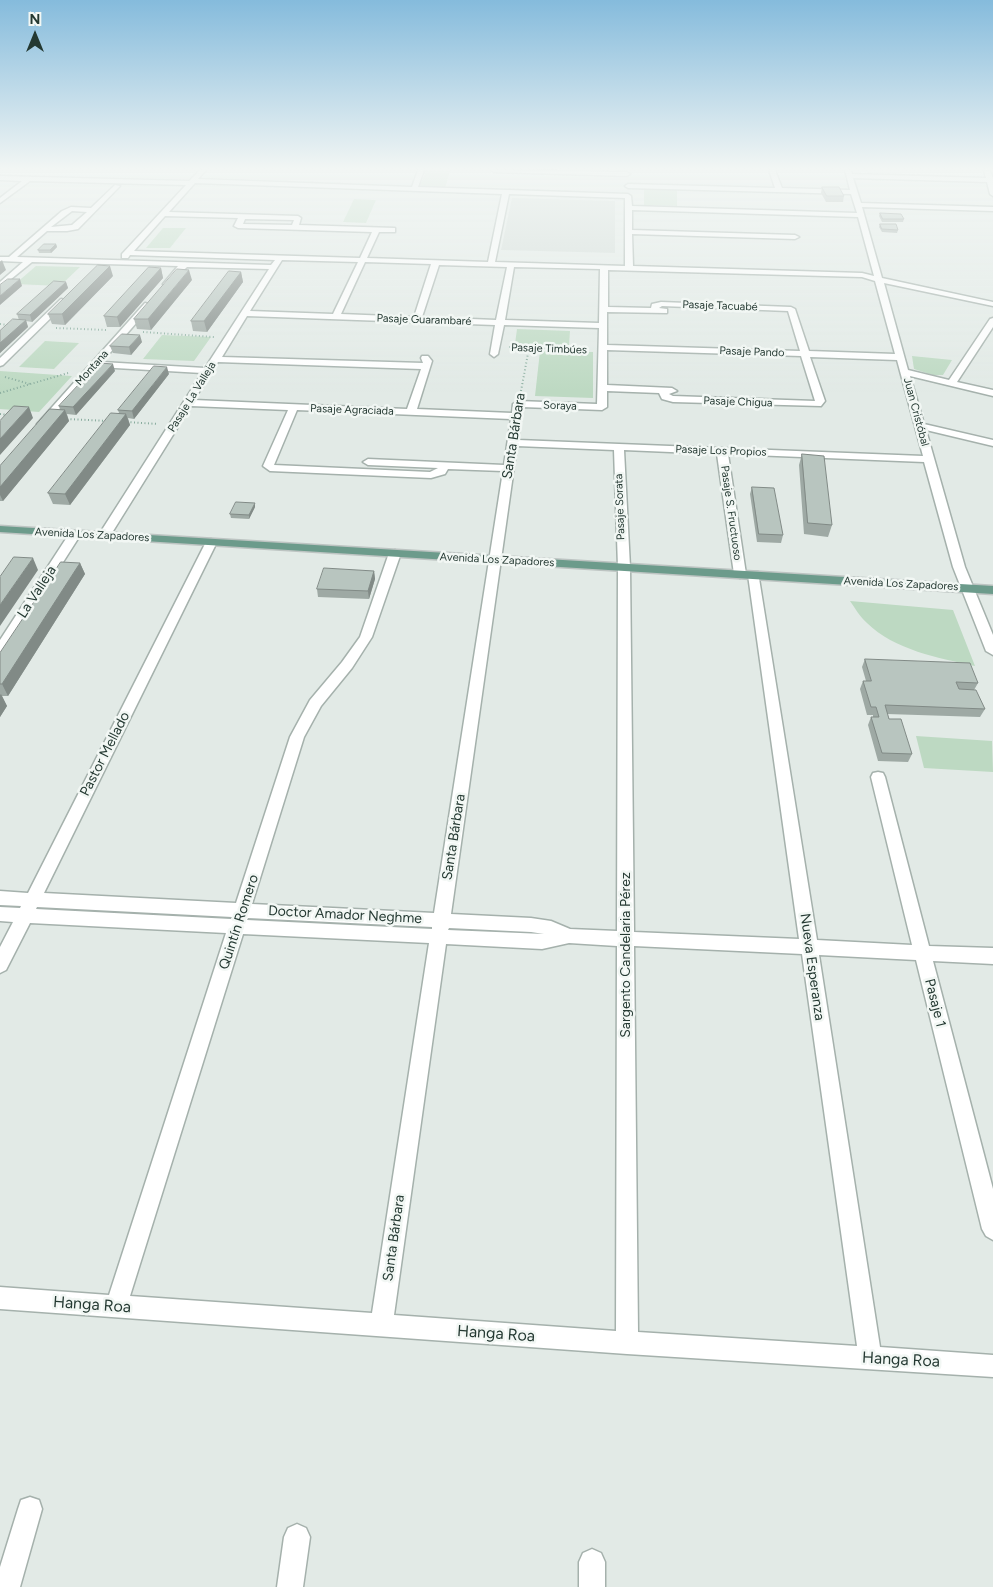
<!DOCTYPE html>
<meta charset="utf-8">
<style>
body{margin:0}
#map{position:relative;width:993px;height:1587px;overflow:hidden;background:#e2eae6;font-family:Figtree,sans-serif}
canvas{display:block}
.north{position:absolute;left:10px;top:10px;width:50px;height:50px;-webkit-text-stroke:4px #f2f7f4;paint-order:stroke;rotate:0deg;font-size:14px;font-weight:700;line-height:20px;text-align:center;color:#243932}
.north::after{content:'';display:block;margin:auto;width:18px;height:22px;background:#243932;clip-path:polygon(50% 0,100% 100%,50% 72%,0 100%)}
</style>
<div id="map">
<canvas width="993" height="1587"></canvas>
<div class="north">N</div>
</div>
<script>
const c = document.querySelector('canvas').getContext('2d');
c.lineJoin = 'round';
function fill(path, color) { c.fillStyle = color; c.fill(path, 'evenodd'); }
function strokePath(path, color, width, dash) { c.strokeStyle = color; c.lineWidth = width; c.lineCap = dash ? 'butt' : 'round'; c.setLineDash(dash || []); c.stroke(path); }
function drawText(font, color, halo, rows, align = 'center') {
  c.font = font + ' Figtree,sans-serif'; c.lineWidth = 5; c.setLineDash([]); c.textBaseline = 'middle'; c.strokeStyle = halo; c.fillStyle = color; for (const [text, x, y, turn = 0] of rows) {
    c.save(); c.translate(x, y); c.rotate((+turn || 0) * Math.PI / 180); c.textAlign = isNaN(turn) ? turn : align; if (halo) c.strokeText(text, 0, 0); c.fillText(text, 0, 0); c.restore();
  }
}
fill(new Path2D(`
 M512,198L615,201V253L501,250Z`), '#d0dad5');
fill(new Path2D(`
 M426,171H450L445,189L419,188Z
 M644,188L677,189V206L644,205Z
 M354,199L376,200L366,223L343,222Z
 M163,228H186L170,248H146Z
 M36,266L80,267L60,286L15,284Z
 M517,329L570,331L569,346L515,344Z
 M162,335L211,337L194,361L143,359Z
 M45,341L79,343L54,369L19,367Z
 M540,351L593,352V398L535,396Z
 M912,356L952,360L943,375H933L914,369Z
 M0,371L72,376L39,412L0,409Z
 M850,601L953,610L975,666C939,658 894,650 867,623C860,617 855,608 850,601Z
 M916,736L992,741L993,772L924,768Z`), '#bdd9c2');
const minor = new Path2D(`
 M200,170H206L198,179L412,187L418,170H424L418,187L628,194L631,196L632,206L857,213L851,194L628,188L625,186L628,184L775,188L769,170H775L782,188L850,190L845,170H851L852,174L986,178L984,171H990L993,178V196L990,194L987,182L853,178L861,203L993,207V211L862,207L882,278L993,302V306L884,283L908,370L949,380L990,319L993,318V327L957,382L993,390V396L910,376L924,424L993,440V446L926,430L965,567L993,635V655L986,651L953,567L924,462L728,454L746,574L740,578L734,574L717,454L624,450L630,567L634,932L799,939L748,575L750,572H758L817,940L912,945L871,777L873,773L878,772L883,773L885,777L929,946L993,948V964L933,961L993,1189V1240L986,1236L982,1229L916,960L819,955L880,1347L993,1355V1377L627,1354L0,1309V1287L109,1295L226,933L30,923L6,970L0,973V947L13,922L0,921V907L20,908L21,906L0,905V891L28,893L207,540L211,539L217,542L44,893L236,903L290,737L310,700L342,662L360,637L389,553L395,550L401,553L372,637L352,668L321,706L304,737L252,904L434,913L503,471L448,469L445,474L431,478L270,471L263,466L288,410L191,406L110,536L104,539L98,536L202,373L98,367L45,426L42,427L37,424L145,303L152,305L102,362L205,368L269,269L187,267L167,286L163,284L178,266L32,262L0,288V282L23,262L0,261V257H9L62,211L71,207L91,208L115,185L120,186L78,229L67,231H47L17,257L271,265L275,260L130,255L128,258H122V254L186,185L30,181L0,203V198L22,181L0,180V176L189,181ZM195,183L502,194L488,262L367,258L379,232H395V228L299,225L301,218L298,216L169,212ZM509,194L625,198V266L495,262ZM632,210L858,217L874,276L862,273L633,266L632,234L795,239L799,237L795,235L632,230ZM72,211L87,212L72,225L51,227ZM165,216L238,218L234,226L238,228L372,232L360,258L134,251ZM245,219L294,220L292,225L243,224ZM282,260L358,262L333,314L250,311ZM365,262L431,264L414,317L341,314ZM439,265L507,267L496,320L422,317ZM514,267L600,269L599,323L505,320ZM608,270L862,277L875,281L895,354L809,351L795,309L791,307L661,302L652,304L651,308L608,307ZM662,306L788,311L800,351L607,345V312L667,313V309L659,308ZM247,316L495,325L490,354L494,357L498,354L504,325L599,328L597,404L518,401L513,404L512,413L417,409L432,361L428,356H422L421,358L423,363L222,357ZM607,350L801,356L815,401L673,396L669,394L677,391L672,388L607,385ZM810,357L897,360L923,456L518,440L522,407L602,410L607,407V391L659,393L662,399L673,402L821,406L825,401ZM218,362L421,369L407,409L194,400ZM297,410L511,419L504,465L368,459L363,462L368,465L438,468L430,472L274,465ZM517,446L614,450L618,567L617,931L570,929L551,921L531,918L451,914ZM37,907L232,917L231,919L36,909ZM248,918L432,927V929L247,920ZM449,928L531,932L544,934L448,930ZM243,934L429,943L372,1313L130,1296ZM569,943L617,946L616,1331L394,1315L446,944L542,949ZM634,946L802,954L857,1346L638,1332Z
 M491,170L627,172L630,174L627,176L494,172Z
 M61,299L68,301L3,365L0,366V358Z
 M75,531L81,534L5,653L0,654V640L69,534Z
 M30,1497L39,1500L42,1509L20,1587H0V1567L18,1509L21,1500Z
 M297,1524L306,1528L310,1537L303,1587H277L284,1537L288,1528Z
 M592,1549L601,1553L605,1562V1587H579V1562L583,1553Z`);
const major = new Path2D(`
 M0,526L993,586V594L0,532Z`);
strokePath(minor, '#a5b1ac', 3);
strokePath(major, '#bdc4c2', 3);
strokePath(new Path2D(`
 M0,324L9,325
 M56,328L107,330
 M143,332L214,337
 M509,347L588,350
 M5,377L30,384
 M521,391L529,348
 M0,393L68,373
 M0,414L8,415
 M67,419L108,421
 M127,422L158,424`), '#86aa9c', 2, [1, 2.5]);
fill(minor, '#fff');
fill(major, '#6c9b8b');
fill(new Path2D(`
 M822,187L844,196L843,202H826L821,193Z
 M880,213L904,219L903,222H882L879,216Z
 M880,224L898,230L897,233L882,232L879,227Z
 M56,244L57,247L51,253H39L38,250Z
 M161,268L163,278L120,327H107L104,316Z
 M241,272L243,282L207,332L193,331L191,321Z
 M113,276L65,325L52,324L48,314Z
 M192,280L151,330L137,329L134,319Z
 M66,282L68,288L32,322L26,321L28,327L0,353V331L19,320L17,314Z
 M142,342L131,355L113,353L110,346Z
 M115,371L76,415L67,414L69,421L3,501H0V466L60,410L59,406Z
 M169,374L134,419L128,418L130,425L70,505L53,504L48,493L119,413L118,410Z
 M802,454L832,525L828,537L804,534L799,465Z
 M752,487L783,535L781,543L757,542L750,494Z
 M255,507L249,519L231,518L230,514Z
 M80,563L85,574L8,696H2L7,706L0,717V653Z
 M374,571L375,579L369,599L318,597L317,589Z
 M865,659L978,683L974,690L985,709L980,717L887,714L889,719L912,754L908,762L878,761L868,725L871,717H873V715H867L860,689L863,681H866L862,667Z`), '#9ea9a4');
fill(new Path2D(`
 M56,244L57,247L51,253L50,250Z
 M2,260L6,270L0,275V262Z
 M110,266L113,276L65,325L62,314Z
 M161,268L163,278L120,327L117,317Z
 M189,270L192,280L151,330L148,319Z
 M241,272L243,282L207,332L204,321Z
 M20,279L22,286L0,305V296Z
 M66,282L68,288L32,322L30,315Z
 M26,320L28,327L0,353V343Z
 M140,335L142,342L131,355L129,347Z
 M113,364L115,371L76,415L73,407Z
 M167,367L169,374L134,419L132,411Z
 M29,407L33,418L0,455V439Z
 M65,410L69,421L3,501L0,495V487Z
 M126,414L130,425L70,505L65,494Z
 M255,503V507L249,519V515Z
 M33,558L38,570L0,626V605Z
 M80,563L85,574L8,696L2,684Z
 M374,571L375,579L369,599L368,591Z
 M1,694L7,706L0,717V695Z`), '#818a86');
const building = new Path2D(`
 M822,187H839L844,196H827Z
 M880,213L901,214L904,219H883Z
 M880,224H896L898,230L882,229Z
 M44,244H56L50,250H38Z
 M98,265L110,266L62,314H48Z
 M149,267L161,268L117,317L104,316Z
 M177,269L189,270L148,319H134Z
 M229,271L241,272L204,321H191Z
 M8,279H20L0,296V285Z
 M54,281L66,282L30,315L17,314Z
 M13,319L26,320L0,343V331Z
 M122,334L140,335L129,347L110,346Z
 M99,363L113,364L73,407L59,406Z
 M154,366L167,367L132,411L118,410Z
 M14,406L29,407L0,439V421Z
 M50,409L65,410L0,487V466Z
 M111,413L126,414L65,494L48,493Z
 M802,454L824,456L832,525L808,523Z
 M752,487L774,488L783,535L759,534Z
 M236,502L255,503L249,515L230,514Z
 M14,557L33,558L0,605V577Z
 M61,562L80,563L2,684H0V653Z
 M324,568L374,571L368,591L317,589Z
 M865,659L970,663L978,683L956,682L959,689L976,690L985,709L885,705L889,719H901L912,754L882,753L871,717H879L876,707H871L863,681H871Z`);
fill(building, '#b8c5bf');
strokePath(building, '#818a86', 1);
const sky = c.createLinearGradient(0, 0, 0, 392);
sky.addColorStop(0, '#85bbdc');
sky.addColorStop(0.43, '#f2f6f4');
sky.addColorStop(1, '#f2f6f400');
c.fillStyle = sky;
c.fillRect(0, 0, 993, 392);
drawText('11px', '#243932', '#f2f7f4', [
 ["Pasaje Tacuabé",720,306,2],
 ["Pasaje Guarambaré",424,320,2],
 ["Pasaje Timbúes",549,349,2],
 ["Pasaje Pando",752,352,2],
 ["Montana",92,368,-48],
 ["Pasaje La Valleja",192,397,-58],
 ["Pasaje Chigua",738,402,2],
 ["Soraya",560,406,2],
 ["Pasaje Agraciada",352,410,2],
 ["Juan Cristóbal",916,412,75],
 ["Pasaje Los Propios",721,451,2],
 ["Pasaje Sorata",620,507,-92],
 ["Pasaje S. Fructuoso",731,513,82],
 ["Avenida Los Zapadores",92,535,3],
 ["Avenida Los Zapadores",497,560,3],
 ["Avenida Los Zapadores",901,584,3]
]);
drawText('14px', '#243932', '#f2f7f4', [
 ["Santa Bárbara",514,436,-81],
 ["La Valleja",37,592,-57],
 ["Pastor Mellado",105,754,-63],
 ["Santa Bárbara",454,837,-81],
 ["Doctor Amador Neghme",345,915,3],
 ["Quintín Romero",239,922,-72],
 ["Sargento Candelaria Pérez",626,955,-90],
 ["Nueva Esperanza",812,967,82],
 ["Pasaje 1",935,1003,76],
 ["Santa Bárbara",394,1238,-82]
]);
drawText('16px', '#243932', '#f2f7f4', [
 ["Hanga Roa",92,1305,4],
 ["Hanga Roa",496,1334,4],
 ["Hanga Roa",901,1360,3]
]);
</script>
